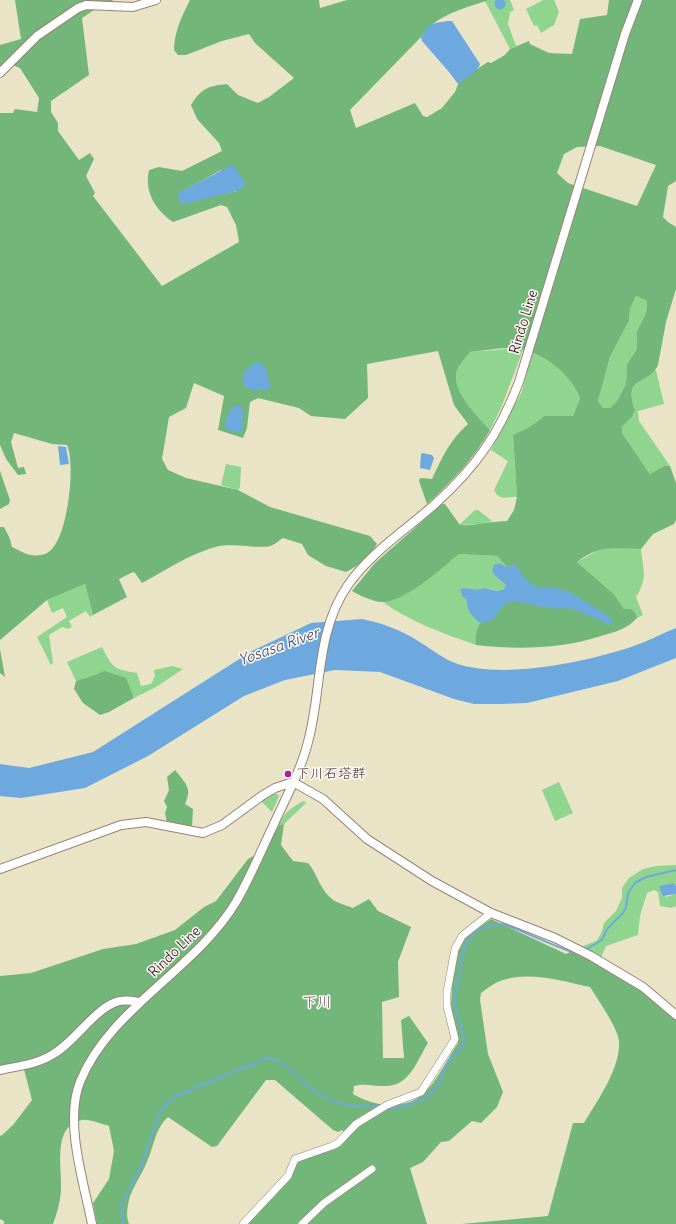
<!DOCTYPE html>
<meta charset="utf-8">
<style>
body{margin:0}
canvas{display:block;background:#e9e4c5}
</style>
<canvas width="676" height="1224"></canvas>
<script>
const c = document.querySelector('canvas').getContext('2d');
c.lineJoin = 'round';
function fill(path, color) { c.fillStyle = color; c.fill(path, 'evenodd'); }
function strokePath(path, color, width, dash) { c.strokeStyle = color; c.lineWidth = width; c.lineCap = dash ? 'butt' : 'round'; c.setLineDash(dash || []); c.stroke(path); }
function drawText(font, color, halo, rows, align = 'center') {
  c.font = font + ' Delius,"Klee One",sans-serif'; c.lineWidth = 3; c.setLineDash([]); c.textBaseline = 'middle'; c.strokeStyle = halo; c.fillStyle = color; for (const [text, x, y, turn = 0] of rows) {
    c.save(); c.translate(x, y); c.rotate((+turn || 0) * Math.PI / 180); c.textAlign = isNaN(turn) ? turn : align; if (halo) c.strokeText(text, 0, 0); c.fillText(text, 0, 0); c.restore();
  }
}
fill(new Path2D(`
 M489,0H510L514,10L510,12L508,24L516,46L510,49L485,1Z
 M543,0H554L559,12L554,25L541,33L537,25L534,26L526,9Z
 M636,296L647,301L646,313L637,331V349L627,364L626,384L617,401L610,408H603L598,401L610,357L629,321L630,309Z
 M519,348L523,350L501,408L490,430C479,418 455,394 456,377C456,368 465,359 470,352Z
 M532,353C553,362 572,376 580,398L573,416H544L531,426L513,435L517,497C507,497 499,501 494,490L508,461L491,450L522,391Z
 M656,370L664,404L638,411L639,421L670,466H664L650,474L622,433V427L632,417L635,410C626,385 637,383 656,370Z
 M226,464L241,467L240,487L238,490L221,485Z
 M475,510H478L492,521L481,524L459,525Z
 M611,547L641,549C643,569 648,579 636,597L643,615L637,618L636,614L624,609L614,594L577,562L600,549Z
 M459,554L497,556L506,566L500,563L495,576L506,585L505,589L498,591C484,585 477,590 467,600V605L482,621L476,633V645C445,634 410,622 383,602C413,591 435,574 459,554Z
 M85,584L93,615L90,617L86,611L69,621L72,627L68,629L62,627L49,635L53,663L51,665L37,637L67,617L63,608L52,613L47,600Z
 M102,647C113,669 114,669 137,673L141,686L151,684L155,676L154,670L172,666L183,669L156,687L134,698V696L98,673L76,681L67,662Z
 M559,782L573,813L555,821L542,790Z
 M273,793L277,794L279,796L272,812L261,801Z
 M304,801L306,803L284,824L279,825C283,813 293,806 304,801Z
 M676,865V886L673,883L659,886L666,897L676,894V906L671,908L660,906L658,892L654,890L647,893L640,916L638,935L606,946L602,955V965L576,949L596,941L601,934L604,923L616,911L622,898V888L629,878L643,869L656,866Z`), '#8fd58f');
fill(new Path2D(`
 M15,0H113L109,4L97,8L82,18L89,75L51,101V112L58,123V131L79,160L90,153L94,159L86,176L95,193L93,196L162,286L239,242L236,225L227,207L221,205L173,222C155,210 144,191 149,170L159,167L182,171L222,151L219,143L197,119L191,105C201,89 207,86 227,84L238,95L258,103L269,97L294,78L255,43L249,34L222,41L186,55H178L174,50C174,32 182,16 190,0H319L320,8L347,0H489C465,8 435,15 421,37L350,110L356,128L415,103L423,116L427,117L442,108L455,92L458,84L466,76L488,62L491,63L505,55L510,49L529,41L530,44L549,53L572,54L580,19L607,15L609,0H676V181L668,186L663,217L668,222L676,227V289L666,322L658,365C648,386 623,375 635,410L632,417L622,427V433L650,474L664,466H670L676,483V520L674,524L653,534L641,549C614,549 600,544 577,562L614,594L624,609H631L636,614L637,618C627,629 615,632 601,636C560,649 519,650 476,645C476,641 475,634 477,630C486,607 514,599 534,591L518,580L497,556L459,554C442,568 407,600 384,602C376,603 358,595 352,591L375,563L442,504H445L460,525C476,526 491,521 507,521L514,510L517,497L513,435L531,426L544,416H573L580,398C571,374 544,354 520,349C507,346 484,351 470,352C465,359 456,367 456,377C455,394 479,418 490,430C474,459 451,482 427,504L419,481L420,478L432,479C442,457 450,440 468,424L454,405L438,351L367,364L368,398L345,419L311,416L299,408L258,398L250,402L247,428L243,438L218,430L224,396L194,383L186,408L169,417L162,459L168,470L186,478L238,490L270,507L370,536L377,544C369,557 360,565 346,572L326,566L308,555L302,544L283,538C279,540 275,545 270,546C262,549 233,543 219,546C191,553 166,570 142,583L135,573L133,572L119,579L127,597L93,615L85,584L47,600L0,640V527H4L10,539L12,547C24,553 33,559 47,553C68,543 76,464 67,445L52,444L14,433L11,442L18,468L24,467L26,474L18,475L6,459L0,445V113H13L15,109L37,112L39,98L20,68L7,63L0,68V45L21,39ZM600,146L656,165L637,206L568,183L557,173L564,154L577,147ZM221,170L237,191L215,196L179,193ZM636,296L647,301L646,313L637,331V349L627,364L626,384L617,401L610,408H603L598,401L610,357L629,321L630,309Z
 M0,471L10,500L9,504L0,509Z
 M0,649L5,677L0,673Z
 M105,671L126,678L134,698L109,712L100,715L83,703L74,689L76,681Z
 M175,770C185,783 193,788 185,804L193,809L192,828L167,822L165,813L167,807L164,801L169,790L167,777Z
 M284,824L281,845L293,861L308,863C317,873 320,890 332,899C337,903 346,905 353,908L369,899L378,911L411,927L398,962L399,997L382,1002L383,1058H404L401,1020L409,1016L428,1043C417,1060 410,1087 384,1086C373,1086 364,1083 354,1086L353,1094C373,1106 403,1111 423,1094C436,1083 448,1058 458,1043L451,1005L452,985L459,946L466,936L491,919L566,954L576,949L642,989L676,1016V1224H462L548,1216L573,1123H584C597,1101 621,1068 619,1041C618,1028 598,1000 590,987C563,981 530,971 503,980C495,982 488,988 481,993L480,1000L488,1054L503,1092L497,1107L481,1123L472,1121L449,1141L441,1142L423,1162L410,1168L427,1224H245L297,1163L348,1136L342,1130L338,1132L333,1130L275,1080H266L217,1146L212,1147L168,1117C154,1130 154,1148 146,1164C141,1176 132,1188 129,1200C127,1209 126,1216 129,1224H97L93,1203L109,1179L114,1151L109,1126C102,1124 89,1119 82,1120C51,1126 63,1169 61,1191C60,1203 57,1213 53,1224H4V1221L0,1219V1135L1,1136L13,1125L32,1100L22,1062L0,1066V976L31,973L103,949L136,944L175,930L204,907L216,901L248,859L265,850L279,825Z`), '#73b67a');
fill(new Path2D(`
 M494.5 4a5.5 5.5 0 1 1 11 0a5.5 5.5 0 1 1-11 0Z
 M447,21H452L480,64C479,70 464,80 458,84L449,72L422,41L421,37C430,22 431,24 447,21Z
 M230,166H234L245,183V186L237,191L184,204L180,203L178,193Z
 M259,361L266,369L271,389L253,390L245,387C239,374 247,367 259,361Z
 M238,405L243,409L242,433L230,431L225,428L226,419L232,407Z
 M58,446L66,447L69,464L60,465Z
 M423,453L432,455L434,458L430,470L420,468L421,454Z
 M500,563L507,567L515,564L526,580L537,587L556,588L569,592L610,617L613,622L607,625L603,621C593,617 582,612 572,609C565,608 557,609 550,608C540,607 517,599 508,603C494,609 502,621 480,623C472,616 466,610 467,600L462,596L460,589L465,588L477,590L485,588L498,591L504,589L506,585L495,576L492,571L494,565Z
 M362,619C382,623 401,630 418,641C430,648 442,658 455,663C501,680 586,662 631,647C646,642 661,634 676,628V658L618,681L527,703L501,704H474L454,699L380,672L335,670L285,680L244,696L148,756L85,788L21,798L0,796V764L29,768L93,752L252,651L311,623Z
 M673,883L676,886V894L663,896L659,886Z`), '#6da9de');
strokePath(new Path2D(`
 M585,950L602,940L607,929L623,913L626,907L628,893L635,883L646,877L676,870
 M387,1108C399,1111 428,1099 436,1088C442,1080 443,1069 449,1061C453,1055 462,1050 464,1042C465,1031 457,1020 456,1009C454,998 457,987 459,976C463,945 467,927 502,924C518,928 572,955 580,954
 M123,1224L121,1205L140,1169L160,1111L167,1103L176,1096L267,1058C285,1059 294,1075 307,1085C320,1095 338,1106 355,1106C364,1107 372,1105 380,1107`), '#6da9de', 2);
const minor = new Path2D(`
 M243,1224L288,1176L295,1159L332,1146L338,1143L356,1124L387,1105L421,1092L455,1039L447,1006V992L455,949L462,936L491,913
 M302,1224L324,1203L372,1169`);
const tertiary = new Path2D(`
 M0,73L37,36L78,8L86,5L133,7L156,0
 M0,869L121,825L146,822L203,833L222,825L263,795L275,788L293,782L323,799L367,839L432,881L491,913L555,938L591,956L643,987L676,1015
 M0,1070C19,1066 39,1064 55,1053C76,1040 94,1010 116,1002C124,999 133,1001 140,1002
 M92,1224C84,1183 64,1122 80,1082C109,1009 196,969 236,902C250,878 261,851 273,826C286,797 302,769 309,738C322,687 316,631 348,585C371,552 406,530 435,504C477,466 499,434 519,382L625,34L638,0`);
strokePath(minor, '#9a8278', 8);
strokePath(tertiary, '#9a8278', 10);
strokePath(minor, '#fff', 7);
strokePath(tertiary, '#fff', 8);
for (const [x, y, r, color] of [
 [288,774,4,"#b5179e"]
]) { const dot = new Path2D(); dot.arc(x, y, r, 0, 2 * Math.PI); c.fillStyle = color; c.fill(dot); strokePath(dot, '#fdfcf7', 1.5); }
drawText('14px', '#4a1f2b', '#fdfcf7', [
 ["Rindo Line",524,322,-73],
 ["Rindo Line",175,952,-44]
]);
drawText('14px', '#4a1f2b', '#fdfcf7', [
 ["下川石塔群",296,774]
], 'left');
drawText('italic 15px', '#585673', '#fdfcf7', [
 ["Yosasa River",279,647,-20]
]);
drawText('15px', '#70506c', '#fdfcf7', [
 ["下川",317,1003]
]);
</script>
